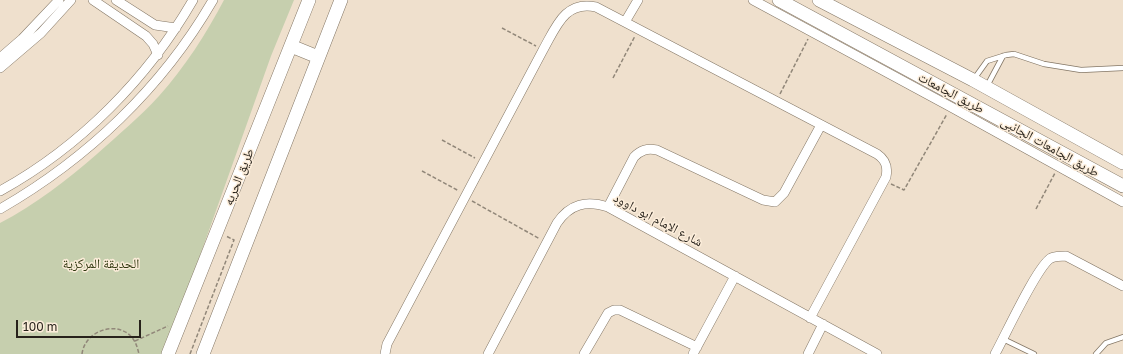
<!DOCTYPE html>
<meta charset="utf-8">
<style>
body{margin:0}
#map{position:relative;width:1123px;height:354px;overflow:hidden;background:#efe0cd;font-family:"Golos Text",sans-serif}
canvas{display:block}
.scale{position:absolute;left:16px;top:320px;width:125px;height:18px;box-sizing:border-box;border:2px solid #27221b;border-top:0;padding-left:5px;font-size:12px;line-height:14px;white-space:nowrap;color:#27221b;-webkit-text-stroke:3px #fcedda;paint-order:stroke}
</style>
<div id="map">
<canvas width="1123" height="354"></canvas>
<div class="scale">100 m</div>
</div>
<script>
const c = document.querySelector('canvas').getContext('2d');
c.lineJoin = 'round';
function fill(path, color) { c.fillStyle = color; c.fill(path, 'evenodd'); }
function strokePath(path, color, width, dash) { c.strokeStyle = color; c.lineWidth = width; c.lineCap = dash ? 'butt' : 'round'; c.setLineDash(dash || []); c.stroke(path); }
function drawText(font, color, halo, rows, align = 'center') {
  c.font = font + ' "Golos Text","Noto Naskh Arabic",sans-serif'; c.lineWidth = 3; c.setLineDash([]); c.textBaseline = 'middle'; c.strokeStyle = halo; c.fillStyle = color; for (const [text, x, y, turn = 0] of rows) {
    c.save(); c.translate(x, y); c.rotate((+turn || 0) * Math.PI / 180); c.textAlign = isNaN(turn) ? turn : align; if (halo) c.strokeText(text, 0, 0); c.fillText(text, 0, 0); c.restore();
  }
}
fill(new Path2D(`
 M224,0H294L271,56L165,354H0V223C35,205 67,180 97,154C118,135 140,117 159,96C185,67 206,34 224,0Z`), '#c6cfae');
const lane = new Path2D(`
 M974,79L987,61L1006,55L1014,54L1044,64L1081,70L1123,68
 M987,86L1003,56
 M1003,339L1034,354
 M1096,354L1106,343L1123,337`);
const street = new Path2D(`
 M93,0L146,36L153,44L158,55
 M116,0L155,25L176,28
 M753,0L951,107L1123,202
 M625,22L638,0
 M0,58L22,39L59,0
 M0,68L41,33L71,0
 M0,191C80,147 148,78 193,0
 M608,207L634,157C641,150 647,148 657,150L763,200L775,202L784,193L821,125
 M0,209C87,159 162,88 213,0
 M385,354L387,344L543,50C556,27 565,0 596,7L877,154C886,160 888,167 886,177L810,318
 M488,354L557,223C570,204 586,200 608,207L877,354
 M584,354L608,313L614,310H620L697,347
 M693,354L735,276
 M808,354L823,324
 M995,354C1005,336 1037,266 1051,258C1056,256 1061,256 1066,256L1123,286`);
const secondary = new Path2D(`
 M779,0L1123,186
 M819,0L973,80L1123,163
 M291,46L318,57
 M168,354L309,0
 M203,354L341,0`);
strokePath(lane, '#837665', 6);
strokePath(street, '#837665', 10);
strokePath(secondary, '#837665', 14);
strokePath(new Path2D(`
 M502,28L536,46
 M613,78L635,36
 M780,94L808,39
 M442,140L475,158
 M422,171L459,191
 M891,184L904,190L947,114
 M472,201L540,239
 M1036,209L1055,173
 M135,341L168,326
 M82,354C85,329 122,318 135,342C137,346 138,350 139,354
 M190,354L234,240L226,236`), '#918779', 1.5, [4, 2]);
strokePath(lane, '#fff', 4.5);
strokePath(street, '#fff', 9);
strokePath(secondary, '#fff', 13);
drawText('13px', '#27221b', '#fcedda', [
 ["طريق الجامعات",951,93,28],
 ["طريق الجامعات الجانبى",1050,147,29],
 ["طريق الحريه",239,177,-68],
 ["شارع الإمام ابو داوود",658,220,28]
]);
drawText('13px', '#30380f', '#fcedda', [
 ["الحديقة المركزية",101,264]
]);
</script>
